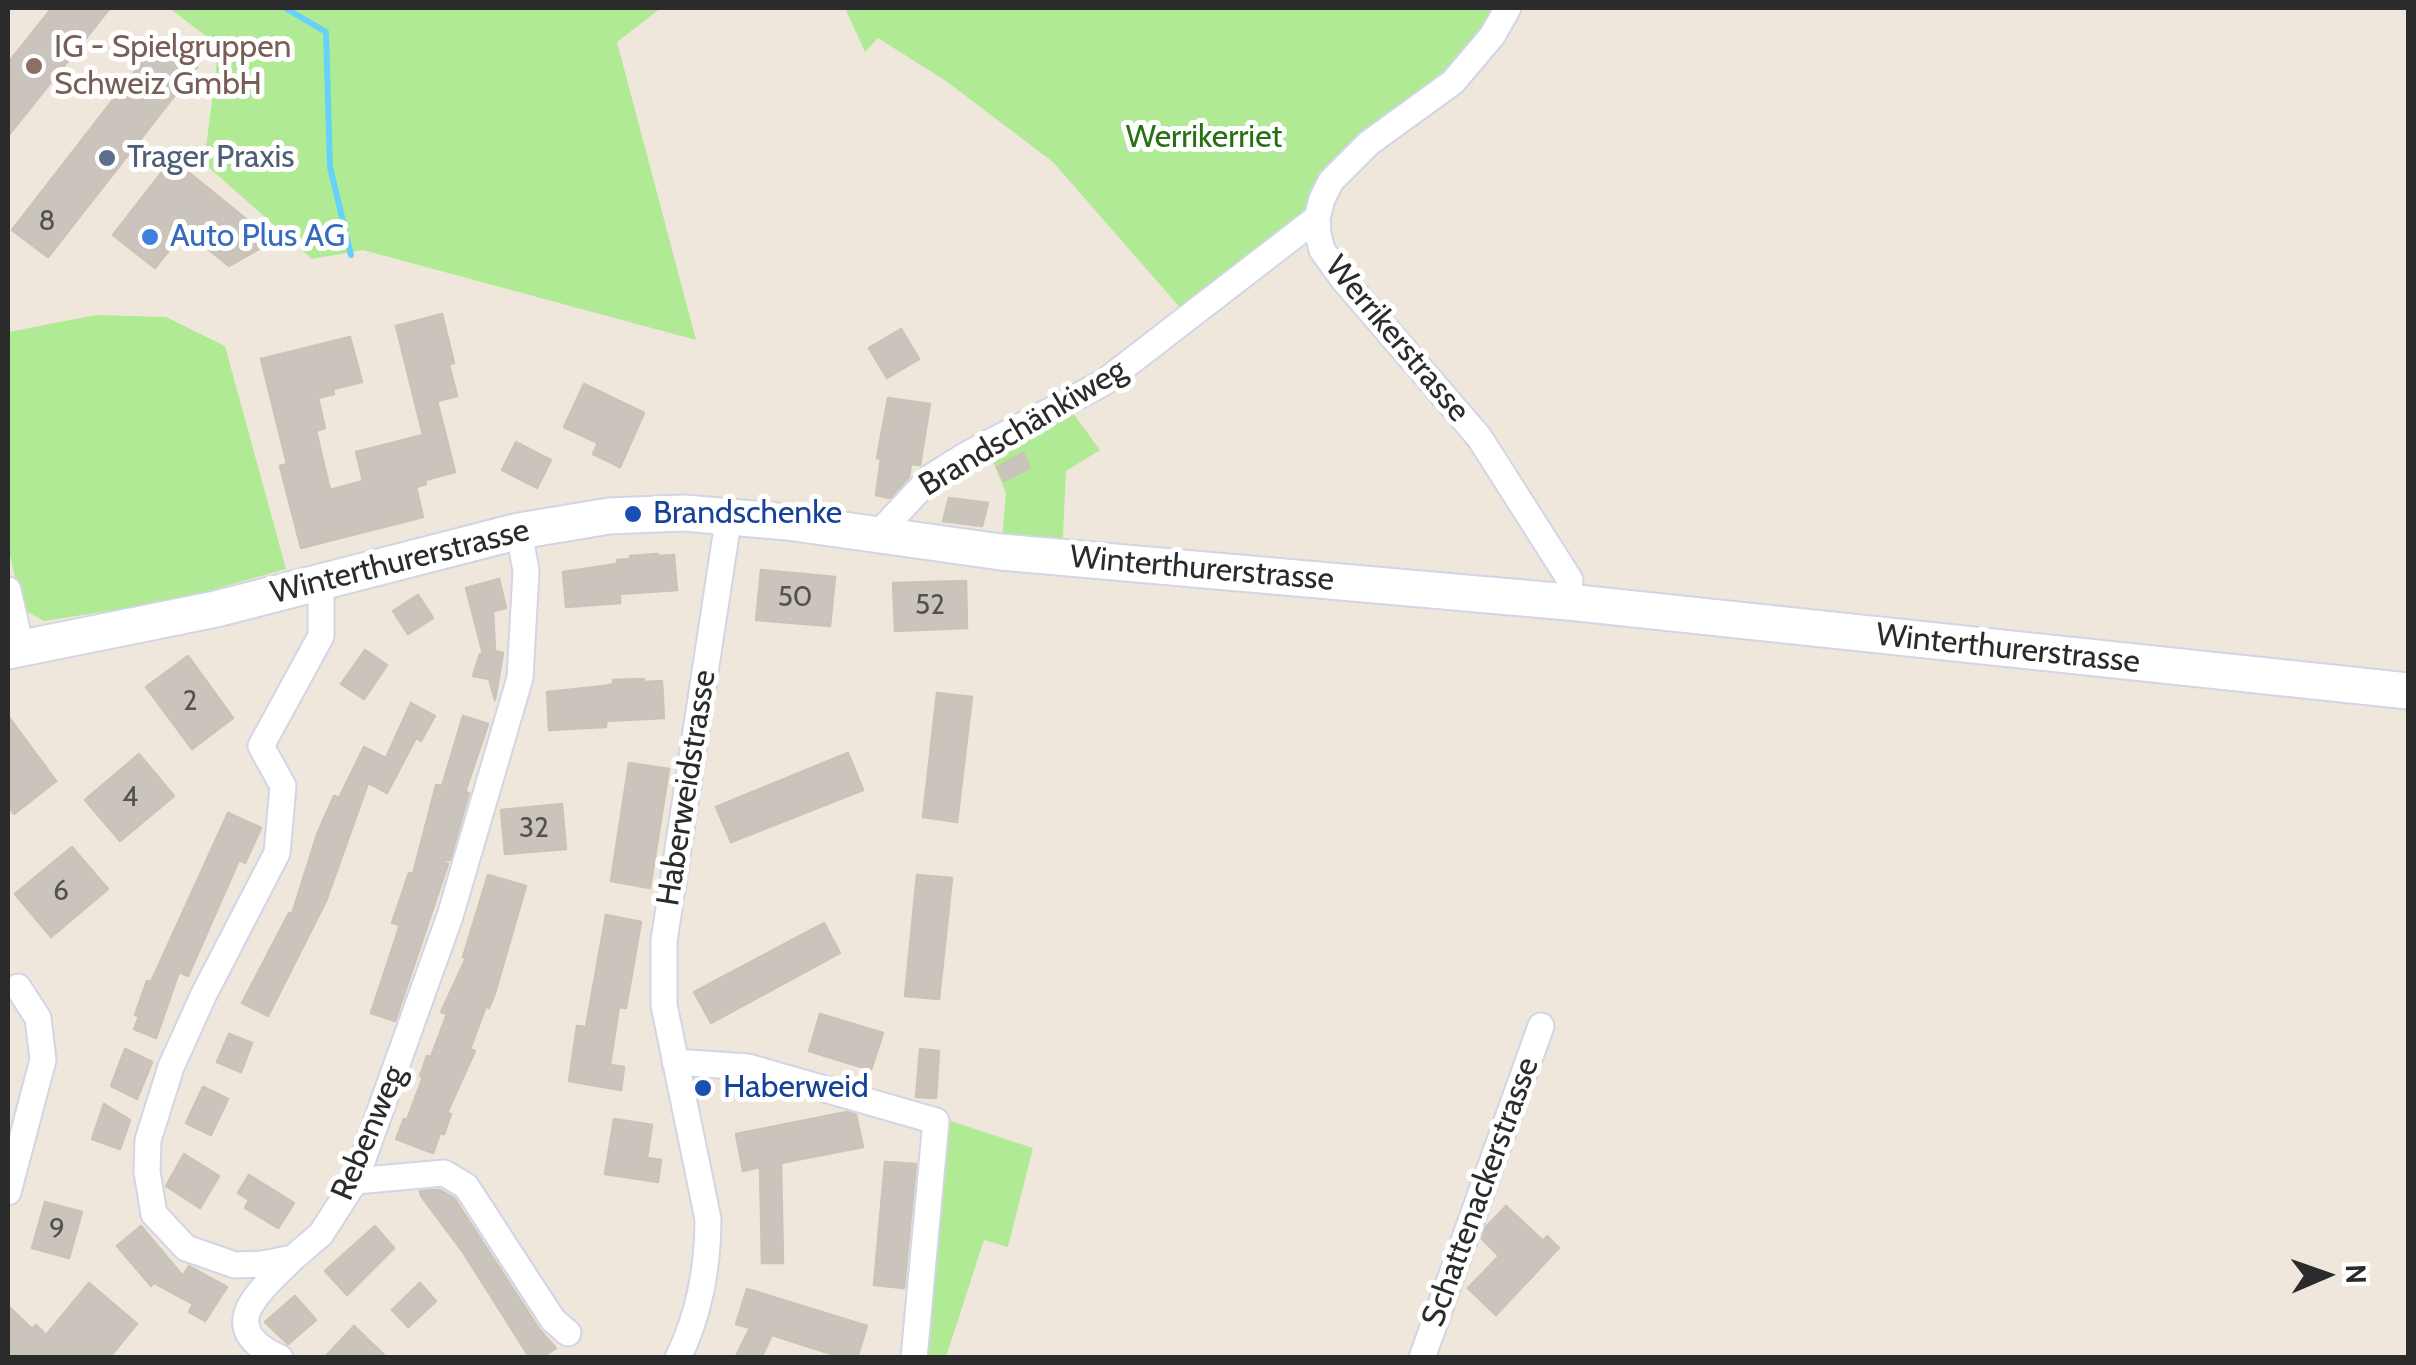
<!DOCTYPE html>
<meta charset="utf-8">
<style>
body{margin:0}
#map{position:relative;width:2416px;height:1365px;overflow:hidden;background:#efe7dc;font-family:Cabin,sans-serif}
canvas{display:block}
.frame{position:absolute;inset:0;border:10px solid #2b2b2b;pointer-events:none}
.north{position:absolute;left:2276px;top:1225px;width:100px;height:100px;-webkit-text-stroke:8px #fff;paint-order:stroke;rotate:88deg;font-size:28px;font-weight:700;line-height:40px;text-align:center;color:#2b2b2b}
.north::after{content:'';display:block;margin:auto;width:35px;height:45px;background:#2b2b2b;clip-path:polygon(50% 0,100% 100%,50% 72%,0 100%)}
</style>
<div id="map">
<canvas width="2416" height="1365"></canvas>
<div class="frame"></div>
<div class="north">N</div>
</div>
<script>
const c = document.querySelector('canvas').getContext('2d');
c.lineJoin = 'round';
function fill(path, color) { c.fillStyle = color; c.fill(path, 'evenodd'); }
function strokePath(path, color, width, dash) { c.strokeStyle = color; c.lineWidth = width; c.lineCap = dash ? 'butt' : 'round'; c.setLineDash(dash || []); c.stroke(path); }
function drawText(font, color, halo, rows, align = 'center') {
  c.font = font + ' Cabin,sans-serif'; c.lineWidth = 10; c.setLineDash([]); c.textBaseline = 'middle'; c.strokeStyle = halo; c.fillStyle = color; for (const [text, x, y, turn = 0] of rows) {
    c.save(); c.translate(x, y); c.rotate((+turn || 0) * Math.PI / 180); c.textAlign = isNaN(turn) ? turn : align; if (halo) c.strokeText(text, 0, 0); c.fillText(text, 0, 0); c.restore();
  }
}
fill(new Path2D(`
 M169,8H661L617,42L696,340L363,250L312,259L204,163L219,46Z
 M845,8H1508L1322,199L1190,319L1053,162L946,81L878,38L865,52Z
 M96,315L166,317L225,346L286,569L172,601L44,621L22,609L8,546V332Z
 M1067,405L1100,450L1066,471L1062,556L1001,552L1006,493L986,445Z
 M948,1120L1033,1148L1008,1247L984,1240L946,1357L914,1358L927,1223Z`), '#b1ea94');
strokePath(new Path2D(`
 M285,8L326,32L330,167L351,255`), '#66d2fa', 6);
const building = new Path2D(`
 M52,8H110L8,136V63Z
 M161,38L197,67L48,257L12,230Z
 M172,159L214,193L273,241L229,266L185,230L155,268L113,235Z
 M442,314L454,363L449,364L457,396L437,401L455,472L425,480L426,484L416,487L423,517L301,548L280,466L287,464L261,359L350,337L362,382L333,389L334,394L318,398L325,428L316,431L330,490L363,481L356,452L423,435L396,326Z
 M901,329L919,359L887,378L869,348Z
 M584,384L644,413L620,467L593,454L598,443L564,427Z
 M888,398L930,404L920,465L911,464L909,477L890,498L876,495L881,459L877,458Z
 M516,442L551,460L537,488L502,470Z
 M1023,453L1030,468L1004,481L997,467Z
 M949,498L988,503L982,526L943,521Z
 M658,554V556L674,555L677,590L620,594V603L566,607L563,572L617,564V560L631,559L630,556Z
 M761,570L835,577L830,626L756,620Z
 M499,579L506,608L493,611L495,651L503,653L495,700L489,679L473,676L480,654H483L466,588Z
 M966,581L967,628L895,631L893,583Z
 M418,595L433,618L408,634L393,611Z
 M365,650L387,665L364,699L341,684Z
 M188,656L233,718L192,749L146,687Z
 M644,679V682L662,681L664,718L606,721V727L549,730L547,692L605,686L613,684V680Z
 M937,693L972,697L957,822L923,817Z
 M411,703L435,716L421,741L416,738L387,793L368,783L326,901L268,1016L242,1003L289,913L292,914L318,832L334,796L339,798L364,747L386,758Z
 M8,716L56,781L14,814L8,806Z
 M463,716L488,724L465,792L469,793L450,860L438,861L448,864L395,1021L371,1013L400,925L392,923L409,873L413,874L436,785L442,786Z
 M848,753L863,790L731,842L716,807Z
 M139,754L174,796L120,841L85,800Z
 M629,763L669,769L650,888L611,881Z
 M562,804L566,849L505,854L501,810Z
 M228,813L261,828L245,863L239,860L188,976L179,972L156,1038L134,1029L139,1017L135,1015L147,981L151,982Z
 M72,847L108,889L51,937L15,894Z
 M488,875L526,886L495,993L489,1008L486,1006L470,1049L475,1051L447,1113L451,1114L444,1134L440,1133L433,1153L396,1139L404,1119L407,1120L423,1077L420,1076L427,1056L431,1057L447,1014L441,1012L466,958L463,957Z
 M917,875L952,878L939,999L905,996Z
 M606,915L641,922L626,1008L619,1007L610,1065L624,1067L621,1090L569,1081L577,1026L586,1027Z
 M824,923L840,953L711,1023L694,992Z
 M820,1014L883,1033L871,1070L809,1051Z
 M229,1034L252,1043L241,1072L217,1062Z
 M125,1049L152,1062L137,1099L111,1086Z
 M920,1049L939,1051L936,1098L916,1097Z
 M203,1087L228,1099L211,1135L186,1123Z
 M104,1104L130,1120L120,1149L92,1139Z
 M847,1112L856,1115L863,1147L781,1163L783,1263H762L760,1167L743,1171L736,1134Z
 M614,1119L652,1125L647,1158L661,1160L658,1182L605,1174Z
 M184,1154L219,1176L200,1208L166,1186Z
 M885,1162L916,1164L904,1288L874,1285Z
 M249,1175L294,1203L278,1228L245,1208L249,1200L238,1193Z
 M440,1190L454,1198L539,1329L556,1348L541,1358H530L463,1252L421,1196L420,1191Z
 M45,1202L82,1212L69,1258L32,1248Z
 M1506,1206L1543,1241L1547,1236L1559,1248L1496,1315L1468,1288L1499,1256L1482,1239L1486,1227Z
 M141,1226L183,1276L189,1266L227,1287L205,1321L189,1312L193,1304L154,1283L151,1286L117,1246Z
 M375,1226L394,1248L347,1295L325,1271Z
 M89,1283L137,1324L109,1358H8V1306L32,1329L36,1325L46,1335Z
 M420,1283L436,1301L408,1327L392,1310Z
 M747,1289L867,1326L857,1358H844L772,1335L761,1358H735L750,1328L736,1324Z
 M295,1296L316,1320L288,1344L265,1322Z
 M354,1326L387,1358H324Z`);
fill(building, '#cac4bc');
strokePath(building, '#cac3b6', 2.5);
const minor = new Path2D(`
 M1508,8L1492,36L1453,82L1369,143L1331,181L1322,199L1317,218L1318,234L1322,250L1343,279L1479,437L1570,580L1568,602
 M877,535L931,477L966,455L1103,383L1317,218
 M317,581L321,598V636L261,746L283,786L277,853L204,994L171,1067L148,1140L147,1172L154,1214L186,1248L235,1265L262,1264L293,1258L321,1234L355,1181L450,916L520,678L526,571L519,531
 M8,590L21,648
 M675,1062L748,1067L936,1121L914,1358
 M355,1181L444,1173L466,1186L553,1320L568,1333
 M8,1192L43,1060L38,1018L18,987
 M280,1358C213,1327 259,1292 293,1258
 M678,1358C700,1313 708,1268 708,1219L664,1005V941L729,515
 M1422,1358L1541,1026`);
const secondary = new Path2D(`
 M8,651L216,609L519,531L609,516L685,513L787,522L1001,552L1568,602L2408,691`);
strokePath(minor, '#d1d5e5', 29);
strokePath(secondary, '#d1d5e5', 39);
strokePath(minor, '#fff', 25);
strokePath(secondary, '#fff', 35);
for (const [x, y, r, color] of [
 [34,66,10,"#8d6e63"],
 [107,158,10,"#5c6f8a"],
 [150,237,10,"#3f7fe0"],
 [633,514,10,"#1a4fb4"],
 [703,1088,10,"#1a4fb4"]
]) { const dot = new Path2D(); dot.arc(x, y, r, 0, 2 * Math.PI); c.fillStyle = color; c.fill(dot); strokePath(dot, '#fff', 4); }
drawText('28px', '#53514f', null, [
 ["8",47,222],
 ["50",795,598],
 ["52",930,606],
 ["2",190,702],
 ["4",130,798],
 ["32",534,829],
 ["6",61,892],
 ["9",57,1230]
]);
drawText('32px', '#785e54', '#fff', [
 ["IG - Spielgruppen",54,48],
 ["Schweiz GmbH",54,85]
], 'left');
drawText('32px', '#277013', '#fff', [
 ["Werrikerriet",1204,138]
]);
drawText('32px', '#4e5e75', '#fff', [
 ["Trager Praxis",127,158]
], 'left');
drawText('32px', '#366cbe', '#fff', [
 ["Auto Plus AG",170,237]
], 'left');
drawText('32px', '#2b2b2b', '#fff', [
 ["Werrikerstrasse",1397,339,50],
 ["Brandschänkiweg",1023,428,-31],
 ["Winterthurerstrasse",400,562,-14],
 ["Winterthurerstrasse",1202,569,5],
 ["Winterthurerstrasse",2008,649,6],
 ["Haberweidstrasse",687,788,-81],
 ["Rebenweg",369,1133,-67],
 ["Schattenackerstrasse",1481,1192,-70]
]);
drawText('32px', '#164399', '#fff', [
 ["Brandschenke",653,514],
 ["Haberweid",723,1088]
], 'left');
</script>
